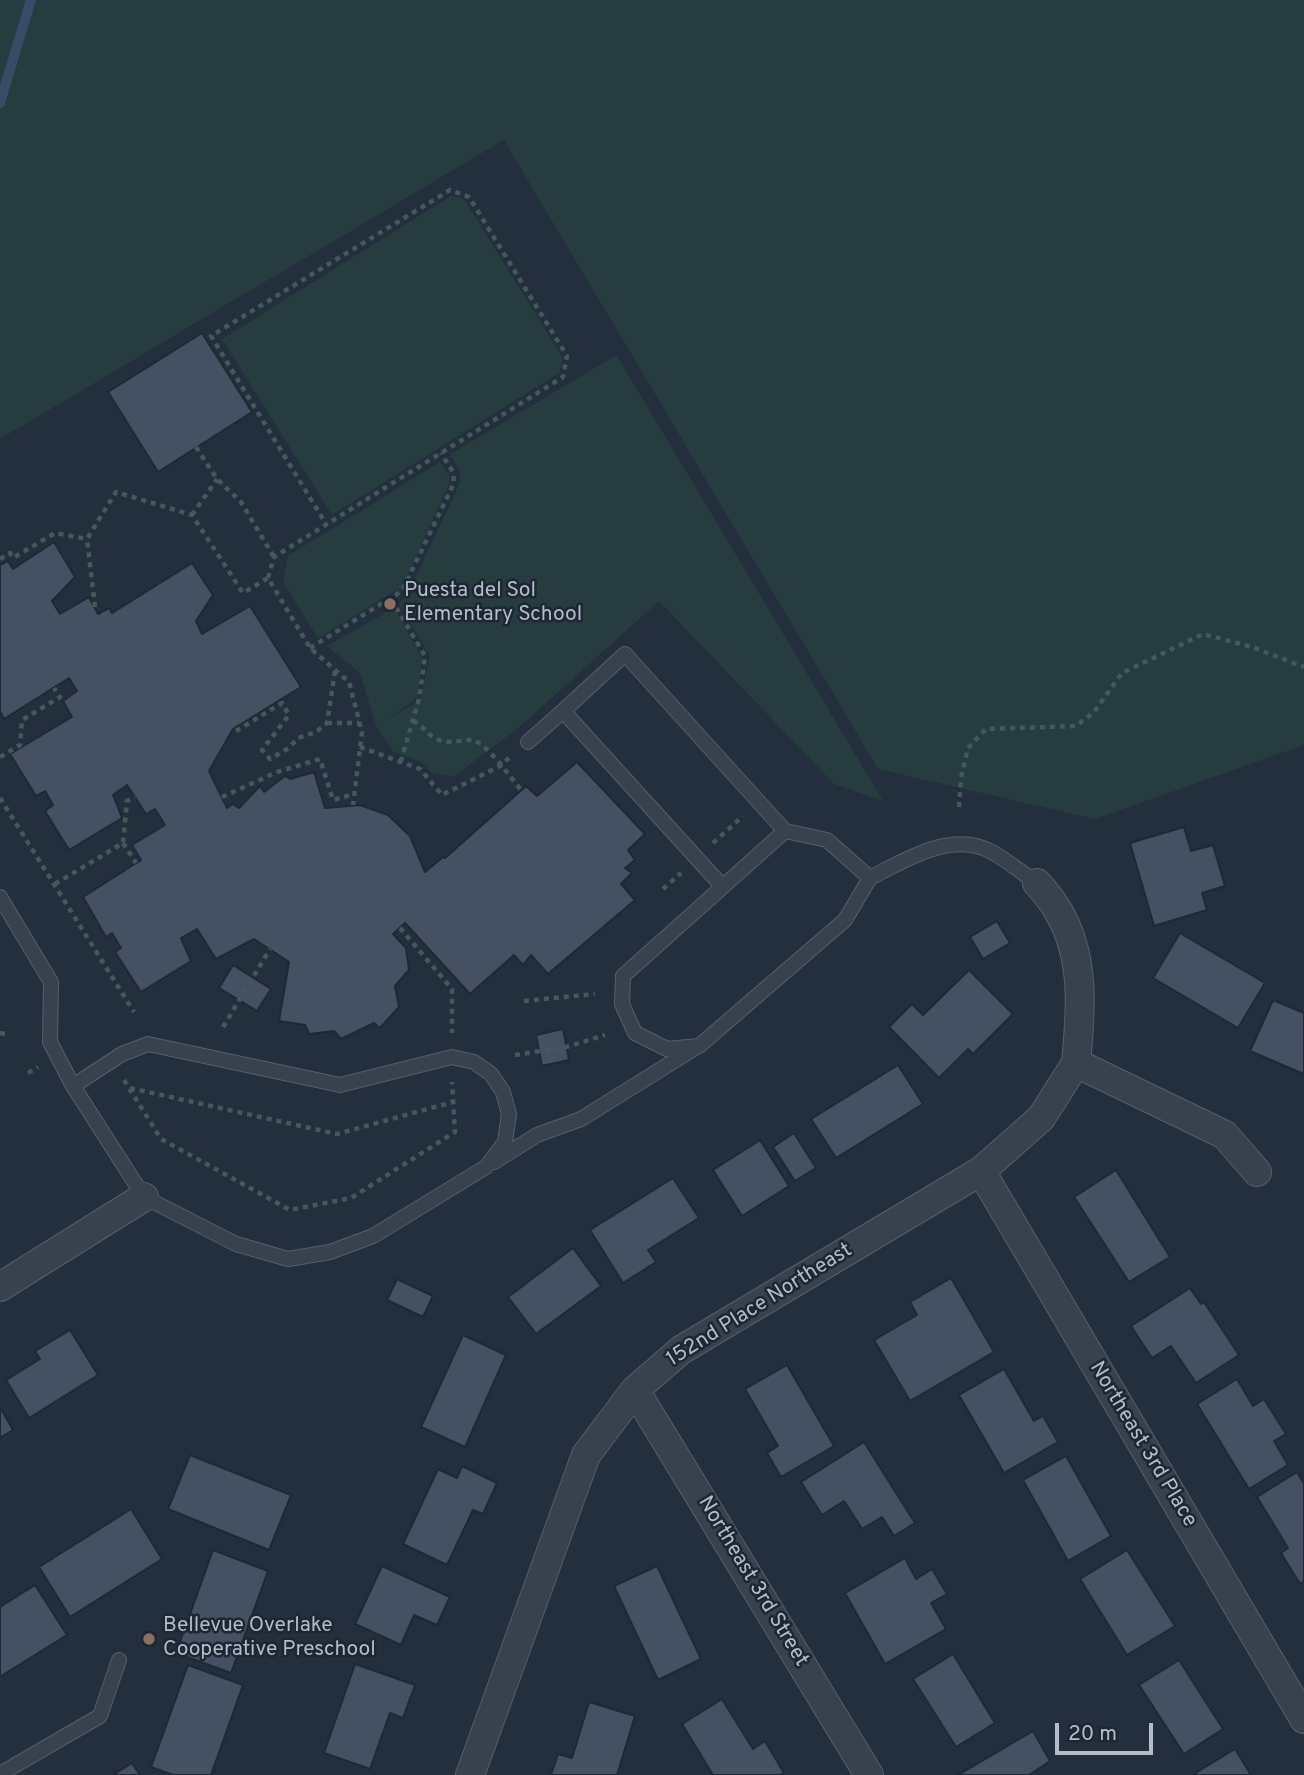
<!DOCTYPE html>
<style>
body{margin:0}
#map{position:relative;width:1304px;height:1775px;overflow:hidden;background:#242f3e;font-family:Overpass,sans-serif}
canvas{display:block}
.scale{position:absolute;left:1055px;top:1723px;width:98px;height:32px;box-sizing:border-box;border:4px solid #b4bcc9;border-top:0;padding-left:9px;font-size:21px;line-height:24px;white-space:nowrap;color:#b4bcc9;-webkit-text-stroke:5px #1d2633;paint-order:stroke}
</style>
<div id="map">
<canvas width="1304" height="1775"></canvas>
<div class="scale">20 m</div>
</div>
<script>
const c = document.querySelector('canvas').getContext('2d');
c.lineJoin = 'round';
function fill(path, color) { c.fillStyle = color; c.fill(path, 'evenodd'); }
function strokePath(path, color, width, dash) { c.strokeStyle = color; c.lineWidth = width; c.lineCap = dash ? 'butt' : 'round'; c.setLineDash(dash || []); c.stroke(path); }
function drawText(font, color, halo, rows, align = 'center') {
  c.font = font + ' Overpass,sans-serif'; c.lineWidth = 5; c.setLineDash([]); c.textBaseline = 'middle'; c.strokeStyle = halo; c.fillStyle = color; for (const [text, x, y, turn = 0] of rows) {
    c.save(); c.translate(x, y); c.rotate((+turn || 0) * Math.PI / 180); c.textAlign = isNaN(turn) ? turn : align; if (halo) c.strokeText(text, 0, 0); c.fillText(text, 0, 0); c.restore();
  }
}
fill(new Path2D(`
 M0,0H1304V745L1095,819L878,769L504,140L0,439Z
 M451,196L464,199L563,358L559,373L332,515L222,339Z
 M617,355V356L883,801L834,784L659,601L516,730L453,777L432,773L421,762L393,751L376,726L360,673L327,646L394,608L422,658L417,698L386,720L420,701L430,656L399,604L410,589L460,483V472L450,454Z
 M440,462L449,475V484L402,587L318,638L283,582L288,556Z`), '#263c3f');
strokePath(new Path2D(`
 M0,103L31,0`), '#394c67', 10);
const building = new Path2D(`
 M202,333L252,412L158,472L108,392Z
 M54,542L75,577L52,601L60,614L89,597L98,614L109,608L112,613L192,563L213,595L196,621L202,634L250,606L301,687L233,729L209,771L227,808L233,804L239,808L260,786L264,792L285,776L290,779L314,772L325,808L360,805L388,815L410,836L425,872L443,857L445,858L526,786L537,796L577,762L645,834L628,850L635,860L625,868L632,873L621,884L635,900L548,974L531,955L523,965L514,955L470,994L405,923L393,934L406,948L409,970L395,986L399,1007L380,1028L374,1023L341,1039L334,1031L309,1034L305,1025L279,1021L289,962L254,939L216,959L197,929L181,938L191,961L141,992L115,952L121,948L112,933L106,937L83,897L141,860L132,845L165,825L155,809L146,814L127,785L113,795L122,818L69,850L45,811L53,805L45,791L36,796L10,754L72,717L63,701L77,691L69,678L4,719L0,711V565L8,561L13,569Z
 M1184,827L1191,851L1213,845L1225,886L1202,893L1207,910L1154,926L1130,843Z
 M997,921L1010,943L983,959L970,937Z
 M1180,933L1265,983L1238,1028L1153,978Z
 M233,965L271,989L257,1011L219,988Z
 M969,970L1013,1014L973,1054L968,1049L939,1078L889,1027L912,1004L923,1015Z
 M1273,1000L1304,1013V1074L1250,1051Z
 M563,1029L569,1060L542,1066L536,1035Z
 M898,1065L923,1104L836,1158L811,1119Z
 M794,1133L816,1168L795,1181L773,1147Z
 M760,1140L789,1186L742,1216L713,1170Z
 M1116,1170L1170,1257L1129,1282L1074,1197Z
 M673,1178L699,1218L648,1250L656,1262L623,1283L590,1230Z
 M573,1248L601,1286L536,1334L508,1297Z
 M951,1278L994,1352L910,1401L874,1340L917,1315L910,1302Z
 M397,1279L433,1296L423,1317L387,1300Z
 M1190,1288L1201,1304L1204,1302L1239,1355L1196,1383L1171,1346L1152,1358L1131,1326Z
 M70,1330L98,1375L29,1418L6,1380L40,1359L35,1351Z
 M463,1335L506,1355L465,1447L421,1427Z
 M787,1365L834,1446L781,1477L767,1453L778,1446L745,1389Z
 M1004,1369L1034,1421L1043,1416L1058,1442L1004,1473L959,1395Z
 M1237,1379L1253,1406L1264,1399L1286,1434L1274,1441L1288,1465L1249,1489L1197,1404Z
 M0,1407L13,1430L0,1438Z
 M864,1442L915,1523L894,1536L882,1517L862,1529L844,1501L822,1515L801,1482Z
 M190,1455L291,1495L269,1550L168,1509Z
 M1066,1456L1111,1536L1068,1561L1023,1480Z
 M462,1466L497,1483L483,1514L473,1510L447,1565L403,1544L438,1469L457,1478Z
 M1297,1472L1304,1484V1581L1300,1584L1281,1553L1288,1548L1257,1497Z
 M131,1509L162,1559L70,1617L39,1567Z
 M213,1550L268,1571L231,1673L176,1653Z
 M1127,1550L1175,1626L1127,1655L1080,1579Z
 M905,1558L916,1579L932,1569L947,1594L931,1603L946,1629L885,1664L845,1593Z
 M382,1566L450,1597L437,1625L414,1615L401,1645L355,1624Z
 M657,1566L701,1659L658,1680L614,1586Z
 M35,1585L67,1635L0,1677V1607Z
 M953,1654L995,1723L956,1747L913,1679Z
 M1179,1660L1223,1729L1184,1754L1139,1685Z
 M355,1664L415,1685L403,1718L390,1713L370,1769L324,1753Z
 M188,1665L243,1685L211,1775H173L151,1767Z
 M722,1699L753,1749L765,1741L784,1773L780,1775H713L682,1724Z
 M589,1702L635,1716L617,1775H551L558,1754L572,1758Z
 M1033,1731L1050,1761L1029,1775H958Z
 M1235,1749L1251,1775H1192Z
 M132,1763L140,1775H113Z`);
fill(building, '#455162');
strokePath(building, '#1f2835', 2);
const lane = new Path2D(`
 M528,742L563,711
 M785,831L623,976L622,1004L635,1033L667,1049L699,1046L845,920L870,878
 M722,886L563,711L625,654L785,831L827,840L870,878C905,860 952,830 992,852C1008,861 1022,873 1037,883
 M0,897L51,982L50,1042L73,1086L144,1197L236,1244L288,1259L330,1252L373,1236L486,1167L505,1142L509,1114L503,1092L491,1074L474,1062L452,1057L340,1085L148,1044L122,1054L73,1086
 M494,1162L537,1135L581,1119L695,1048
 M0,1774L100,1716L119,1660`);
const street = new Path2D(`
 M1037,883C1044,891 1052,900 1057,909C1086,956 1081,1011 1076,1063L1225,1135L1257,1172
 M981,1171L1304,1719
 M0,1287L144,1197
 M635,1390L869,1775
 M470,1775L586,1455L635,1390L681,1350L981,1171L1041,1118L1076,1063`);
strokePath(lane, '#565f6c', 16);
strokePath(street, '#565f6c', 30);
strokePath(new Path2D(`
 M196,447L217,479L241,502L274,557
 M192,515L217,479
 M0,559L10,553L13,558L55,533L87,539
 M268,578L274,557L563,377L567,356L469,197L450,190L211,336L326,524
 M391,599L425,656L419,699L401,761
 M95,607L87,539L116,492L192,515L243,593L268,578L310,648L349,682L362,732L353,805
 M310,648L402,591L454,483L453,472L441,453
 M413,721C423,725 428,736 439,740C449,744 461,740 472,740C486,742 511,778 521,790
 M327,723H359
 M236,731L282,703L289,715L262,750L270,759L289,748L298,738L316,732L327,723L335,671
 M360,747L420,769L442,795L500,766L511,756
 M0,757L20,745L22,720L60,697L54,688
 M222,797L277,772L320,759L333,800L354,794
 M0,798L134,1012
 M959,807L961,778L968,748L986,729L1076,726L1094,712L1122,673L1203,634L1252,647L1304,667
 M123,843L136,863
 M713,843L743,816
 M55,884L123,843L127,801L135,797
 M663,889L681,873
 M400,928L452,989V1033
 M524,1001L595,994
 M223,1027L270,949
 M0,1033L5,1034
 M515,1055L566,1047L605,1035
 M28,1073L38,1067
 M124,1080L161,1139L290,1210L351,1198L455,1132L452,1082
 M130,1088L337,1134L453,1102`), '#44595c', 4.5, [5, 5]);
strokePath(lane, '#38414e', 14);
strokePath(street, '#38414e', 28);
for (const [x, y, r, color] of [
 [390,604,7,"#8d6e63"],
 [149,1639,7,"#8d6e63"]
]) { const dot = new Path2D(); dot.arc(x, y, r, 0, 2 * Math.PI); c.fillStyle = color; c.fill(dot); strokePath(dot, '#1d2633', 2.5); }
drawText('21px', '#b4bcc9', '#1d2633', [
 ["Puesta del Sol",404,592],
 ["Elementary School",404,616],
 ["Bellevue Overlake",163,1627],
 ["Cooperative Preschool",163,1651]
], 'left');
drawText('21px', '#b4bcc9', '#1d2633', [
 ["152nd Place Northeast",760,1306,-32],
 ["Northeast 3rd Place",1142,1445,59],
 ["Northeast 3rd Street",752,1582,59]
]);
</script>
